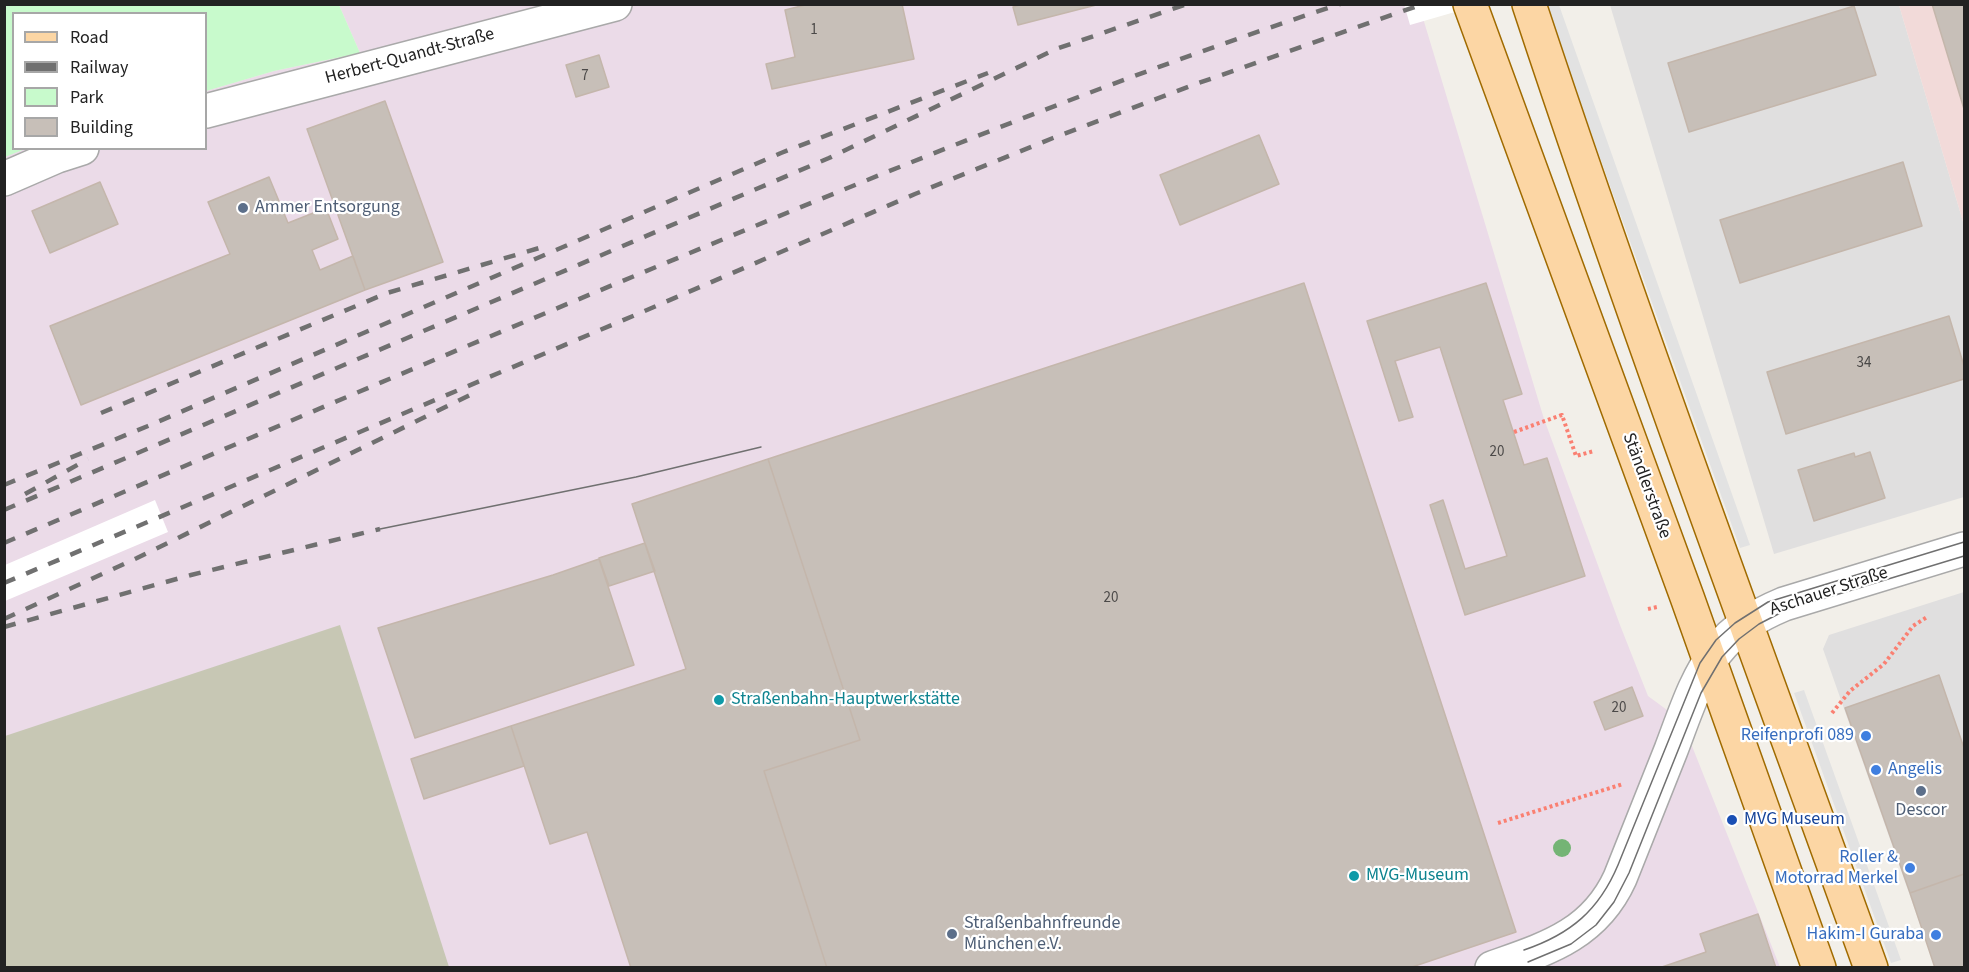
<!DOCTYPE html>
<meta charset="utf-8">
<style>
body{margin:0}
#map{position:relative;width:1969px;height:972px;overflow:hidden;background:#f2efe9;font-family:"Source Sans 3",sans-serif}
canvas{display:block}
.frame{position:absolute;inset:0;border:6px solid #222;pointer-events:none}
.legend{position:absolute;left:12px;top:12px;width:195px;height:138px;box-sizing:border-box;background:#fff;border:2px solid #a7a7a7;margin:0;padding:8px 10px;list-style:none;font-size:18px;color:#222}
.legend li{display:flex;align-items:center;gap:12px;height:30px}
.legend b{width:30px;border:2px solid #a7a7a7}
</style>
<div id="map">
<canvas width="1969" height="972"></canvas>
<div class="frame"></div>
<ul class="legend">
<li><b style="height:8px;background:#fcd6a4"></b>Road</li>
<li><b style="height:8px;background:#707070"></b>Railway</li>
<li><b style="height:16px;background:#c8facc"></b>Park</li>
<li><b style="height:16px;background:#c7bfb8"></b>Building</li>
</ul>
</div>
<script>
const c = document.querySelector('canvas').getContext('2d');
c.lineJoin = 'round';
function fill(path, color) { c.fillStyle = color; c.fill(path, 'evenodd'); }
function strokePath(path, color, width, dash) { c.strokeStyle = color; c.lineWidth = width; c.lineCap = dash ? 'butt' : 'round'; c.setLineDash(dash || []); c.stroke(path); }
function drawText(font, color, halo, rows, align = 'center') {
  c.font = font + ' "Source Sans 3",sans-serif'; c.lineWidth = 4.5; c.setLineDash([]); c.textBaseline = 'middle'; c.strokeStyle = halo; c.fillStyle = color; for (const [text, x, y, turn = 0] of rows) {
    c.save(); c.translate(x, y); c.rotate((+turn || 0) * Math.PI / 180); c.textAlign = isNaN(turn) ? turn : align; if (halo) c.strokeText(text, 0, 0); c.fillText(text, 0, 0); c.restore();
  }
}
fill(new Path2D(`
 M1610,5H1899L1964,225V497L1774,554Z
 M1964,592V967H1935L1823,649L1829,635Z`), '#e0dfdf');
fill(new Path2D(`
 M1899,5H1964V225Z`), '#f2dad9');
fill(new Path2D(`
 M339,5H1419L1544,419L1620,625L1648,696L1682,721L1780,967H5L4,157L26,148H206V91L274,71L360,53Z`), '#ebdbe8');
fill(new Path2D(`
 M340,625L449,967H5V736Z`), '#c7c7b4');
fill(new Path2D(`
 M5,4L339,5L360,53L274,71L206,91V14H14V148L25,149L5,157Z`), '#c8facc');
fill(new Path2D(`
 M1547,5H1559L1750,545L1740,548L1565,60Z
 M1804,690L1901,960L1891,963L1794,693Z`), '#e2e2e2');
fill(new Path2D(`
 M1404,4L1479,5L1410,25Z
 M155,500L168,532L5,601V565Z`), '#fff');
const building = new Path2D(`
 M809,4H902L914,59L772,89L766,64L795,57L785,10Z
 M1023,4H1100L1018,25L1013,7Z
 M1932,4H1964V109Z
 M1854,6L1876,75L1689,132L1668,63Z
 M599,55L609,87L576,97L566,65Z
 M385,101L443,262L365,290L307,129Z
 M1259,135L1279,184L1180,225L1160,175Z
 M1903,162L1922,226L1740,283L1720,220Z
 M269,177L288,223L326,208L338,239L312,250L320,270L353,256L365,290L81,405L50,326L230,254L208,202Z
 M100,182L118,224L50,253L32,211Z
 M1304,283L1516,932L1409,968H827L764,771L860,740L768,459Z
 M1486,283L1522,394L1503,400L1524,465L1547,458L1585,576L1465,615L1430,505L1443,500L1465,569L1507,556L1440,347L1395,361L1413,417L1399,421L1367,321Z
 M1949,316L1964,366V379L1786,434L1767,372Z
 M1870,452L1885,498L1814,521L1798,470L1854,453L1855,457Z
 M768,459L860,740L764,771L827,968H631L587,832L550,844L511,726L686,669L632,504Z
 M645,543L655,571L609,586L599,558Z
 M599,559L634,665L415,738L378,628L553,575Z
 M1939,675L1964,748V874L1910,893L1845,708Z
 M1632,687L1643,716L1605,730L1594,702Z
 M511,726L524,766L424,799L411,759Z
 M1964,874V968H1935L1910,893Z
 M1758,914L1776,968H1659L1706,952L1700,934Z`);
fill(building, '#c7bfb8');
strokePath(building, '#c4b6ab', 1.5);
const minor = new Path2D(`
 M206,111L615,4
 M4,179L57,156L82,148
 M1492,968C1546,949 1594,935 1620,878C1637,836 1654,793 1671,750C1683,719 1696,677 1717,651C1735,628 1758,615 1784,604L1964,549`);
const major = new Path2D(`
 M1470,4L1687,597L1819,968
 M1529,4C1636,328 1755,647 1871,968`);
strokePath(minor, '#a9a9a9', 36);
strokePath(major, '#a06b00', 36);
strokePath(new Path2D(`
 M1514,432L1562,415L1576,456L1594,451
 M1648,609L1657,607
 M1832,713L1850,691L1884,664L1913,626L1927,617
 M1498,823L1623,784`), '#fa8072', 4, [3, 3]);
strokePath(minor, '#fff', 33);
strokePath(major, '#fcd6a4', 33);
strokePath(new Path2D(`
 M380,529L636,477L761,447
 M1524,950C1571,934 1599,910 1618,865L1700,663L1716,640L1735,623L1768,602L1964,542
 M1528,962L1571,944L1596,925L1614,902L1629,873L1701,693L1722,657L1739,639L1759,624L1786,610L1964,556`), '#707070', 1.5);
strokePath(new Path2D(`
 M101,413L387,293L546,246
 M4,485L148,426L781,153L988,73
 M25,494L88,459
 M4,510L829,158L1056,49L1187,4
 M4,543C246,440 488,336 731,236C931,153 1133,72 1340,4
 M4,583L633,316L915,194L1053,138L1193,85L1423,4
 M4,619L137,558L470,395
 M4,627L191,575L380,529`), '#707070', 4.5, [12, 12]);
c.fillStyle = '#74b475';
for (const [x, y] of [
 [1562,848]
]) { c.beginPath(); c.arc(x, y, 9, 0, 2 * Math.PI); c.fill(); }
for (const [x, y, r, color] of [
 [243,208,6,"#5c6f8a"],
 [719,700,6,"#0f9aa8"],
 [1866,736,6,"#3f7fe0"],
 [1876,770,6,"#3f7fe0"],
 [1921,791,6,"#5c6f8a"],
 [1732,820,6,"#1a4fb4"],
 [1910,868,6,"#3f7fe0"],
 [1354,876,6,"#0f9aa8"],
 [952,934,6,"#5c6f8a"],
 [1936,935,6,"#3f7fe0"]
]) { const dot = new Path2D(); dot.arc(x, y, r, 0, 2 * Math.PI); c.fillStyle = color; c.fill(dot); strokePath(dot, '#fff', 2); }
drawText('15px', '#4b4948', null, [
 ["1",814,31],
 ["7",585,77],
 ["34",1864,364],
 ["20",1497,453],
 ["20",1111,599],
 ["20",1619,709]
]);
drawText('18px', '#222', '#fff', [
 ["Herbert-Quandt-Straße",410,57,-15],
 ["Ständlerstraße",1646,486,70],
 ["Aschauer Straße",1829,592,-18]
]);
drawText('18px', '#4e5e75', '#fff', [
 ["Ammer Entsorgung",255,208],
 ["Descor",1921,811,"center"],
 ["Straßenbahnfreunde",964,924],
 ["München e.V.",964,945]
], 'left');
drawText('18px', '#0d838f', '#fff', [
 ["Straßenbahn-Hauptwerkstätte",731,700],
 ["MVG-Museum",1366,876]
], 'left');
drawText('18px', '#366cbe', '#fff', [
 ["Reifenprofi 089",1854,736],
 ["Angelis",1888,770,"left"],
 ["Roller &",1898,858],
 ["Motorrad Merkel",1898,879],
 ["Hakim-I Guraba",1924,935]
], 'right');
drawText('18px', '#164399', '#fff', [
 ["MVG Museum",1744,820]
], 'left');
</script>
